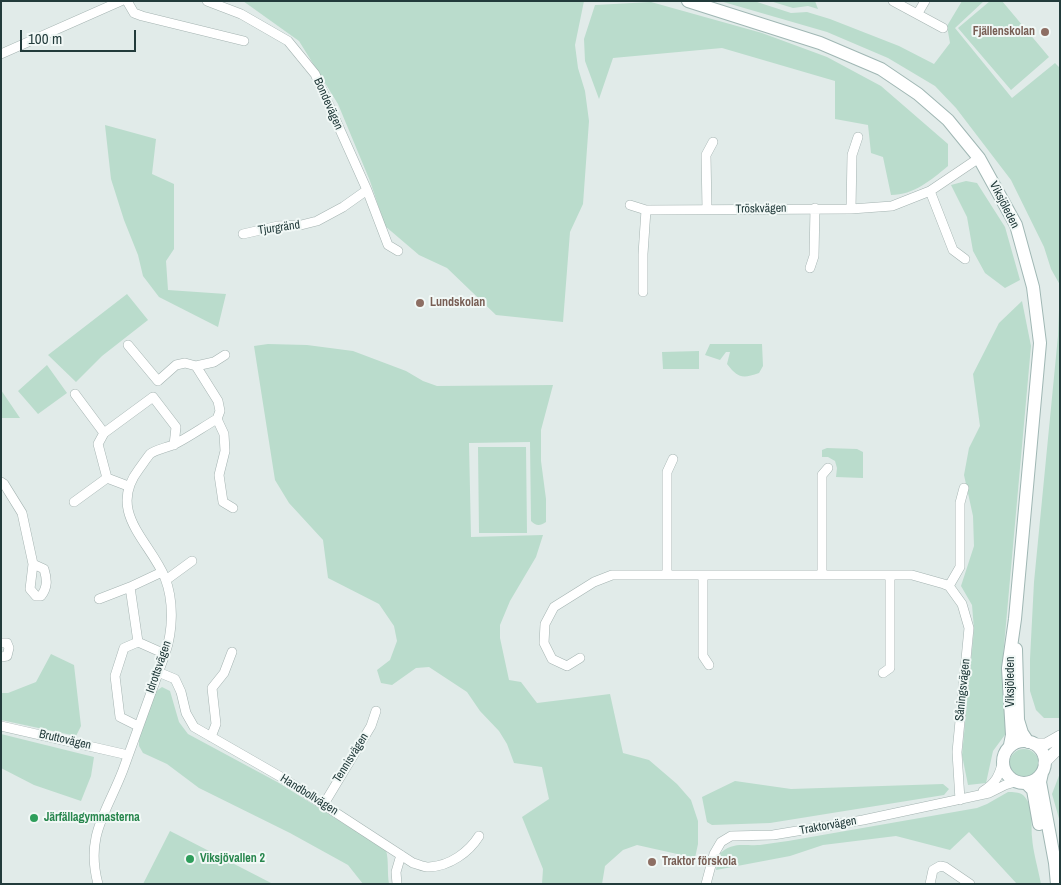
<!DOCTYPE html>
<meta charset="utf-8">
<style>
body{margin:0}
#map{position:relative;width:1061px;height:885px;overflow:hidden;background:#e1ebe9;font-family:"Archivo Narrow",sans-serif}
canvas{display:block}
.frame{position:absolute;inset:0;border:2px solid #223b3b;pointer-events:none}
.scale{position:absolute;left:20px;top:30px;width:116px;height:22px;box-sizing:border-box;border:2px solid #223b3b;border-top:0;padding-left:6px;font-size:15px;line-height:18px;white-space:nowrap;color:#223b3b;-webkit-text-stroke:4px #f1f8f6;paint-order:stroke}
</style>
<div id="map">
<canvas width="1061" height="885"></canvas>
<div class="frame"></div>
<div class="scale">100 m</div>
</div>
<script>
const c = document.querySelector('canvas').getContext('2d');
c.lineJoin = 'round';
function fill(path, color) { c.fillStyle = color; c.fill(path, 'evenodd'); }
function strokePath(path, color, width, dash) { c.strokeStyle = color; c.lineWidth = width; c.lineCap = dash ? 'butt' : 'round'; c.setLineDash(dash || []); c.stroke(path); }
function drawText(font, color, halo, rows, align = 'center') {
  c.font = font + ' "Archivo Narrow",sans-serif'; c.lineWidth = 4; c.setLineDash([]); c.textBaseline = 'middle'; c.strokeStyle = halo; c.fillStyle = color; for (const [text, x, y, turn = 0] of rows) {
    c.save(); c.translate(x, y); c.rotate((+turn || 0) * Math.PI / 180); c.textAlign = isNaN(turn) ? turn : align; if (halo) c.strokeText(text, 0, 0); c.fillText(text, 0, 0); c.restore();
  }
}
fill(new Path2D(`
 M243,1H584L575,45L578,68L585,91L589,121L583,204L570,232L563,322L496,315L447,268L419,255L385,226L370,181L338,104L299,41Z
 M720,1H754L791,13L807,12L830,19L899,46L934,64L950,43L947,26L962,1H984L955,28L1012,98L1055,63L1060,68V718H1044L1036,710L1030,691V659L1034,582L1058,336L1060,285L1051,269L1044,247L1011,180L956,108L935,86L888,58L827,32Z
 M770,1H815L818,9L808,6L793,8Z
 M990,1H1002L1049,57L1011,90L958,28Z
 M651,2L762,33L827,57L881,86L948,144V166C931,180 914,195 891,195L883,157L871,153L868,125L835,119V81L722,48L613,58L599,99L585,61L584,39L595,5Z
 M105,125L156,139L152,174L174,184V249L166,261L168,290L226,294L218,327L159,297L143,276L138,255L124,220L111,179Z
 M966,181L977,183L1005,227L1020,280L1005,288L985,273L973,251L967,217L951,185Z
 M127,294L148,320L102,356L76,382L48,355Z
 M1022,301L1031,346L1003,657L1007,732L993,751L986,783L968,785L962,755L974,629L972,605L961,586L974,546L973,516L964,475L969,448L980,426L973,374L999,323Z
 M268,344L307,345L353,351L406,371L423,381L437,386L553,385L541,430V461L546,499V522C540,526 536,526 531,521L530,442L469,443L471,537L543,535L536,557L510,601L500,625V638L509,680L521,682L537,703L610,694L623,753L649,760L677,784L691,800L698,821V844L695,858L637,845L623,850L605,866L602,884H542L543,869L522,817L549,799L542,767L514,763L507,744L499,731L480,711L467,692L429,667L416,668L392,685L381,683L377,670L390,660L397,641L394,626L379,604L328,578L323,540L289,503L275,480L254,346Z
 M710,344H762L763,366L759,373C742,379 738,378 727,364L730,352H726L720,360L705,355Z
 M699,351V369H663L662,352Z
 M47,365L67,393L38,414L18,391Z
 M1,390L20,418H1Z
 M478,447H526L527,533H479Z
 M827,448L857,449L863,452V478L836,477L837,468L835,461L828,457H822V450Z
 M51,654L74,665L81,726L76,736L1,720V693H8L36,682Z
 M162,687L170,691L179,722L188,734L279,783L386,850C389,861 387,872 389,884H363L348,865L290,833L199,788L167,764L143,753L139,746V737L155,692Z
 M1,734L94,757L91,776L81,801L34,785L1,768Z
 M1009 764a15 15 0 1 1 30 0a15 15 0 1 1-30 0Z
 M1060,773V822L1052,794Z
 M735,781L791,789L943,784L949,789L944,795L770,823L712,825L707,822L702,797Z
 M1008,792C1013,792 1019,792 1023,795C1034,805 1031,824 1032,837C1033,852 1038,868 1041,884H1017L969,832L950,850L896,836L823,845L790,856L716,870L718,855C733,841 742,846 760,845C769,844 778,842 788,841L977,808L987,804Z
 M170,831L176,834L273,884H143Z`), '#badccc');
const minor = new Path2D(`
 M127,1L134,13L142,16L244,41
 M207,1L241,14L288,41L315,74L367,190L388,245L398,251
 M893,1L943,28
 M918,13L925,1
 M1,54L121,1
 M930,191L953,250L965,259
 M630,205L646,210L851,209L892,206L930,191L979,158
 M707,209L706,155L713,142
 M851,209L852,155L858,137
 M243,234L278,226L301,225L317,221L343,207L367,190
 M810,268L814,256L815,208
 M643,292V254L646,210
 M128,345L158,381L176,365L185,363L196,366L218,401L220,411L217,419L224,434L225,451L219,475L223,502L233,508
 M196,366L214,362L225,355
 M75,394L104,433
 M1,482L4,484L22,513L33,564L30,589L36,596H41C48,587 47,579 44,569L33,564
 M128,486L107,478L98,444L104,433L153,397L176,427L174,445
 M74,502L107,478
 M822,574V475L828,468
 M667,575V472L673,459
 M703,576V656L709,665
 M166,580L192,561
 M949,586L960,567V503L964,488
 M99,599L130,587
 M138,642L130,587L162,572
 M1,643H7L9,648L7,656L1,657
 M580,658L567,666L552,659L544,643L545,624L554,607L594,582L612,575H912L944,584L949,586L962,604L969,628L957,752L960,800
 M158,672L175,679L181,692L186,713L194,727L281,777L413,863C418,864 423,867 429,867C450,866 469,852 479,836
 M883,673L890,668V575
 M1,726L128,755
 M138,726L120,717L115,676L124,648L138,642L165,654
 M211,737L216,724L212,688L224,673L232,652
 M983,791C996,783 999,776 1003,761
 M324,804L371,726L376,711
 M98,884C85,835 107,812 123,770C137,731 151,692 165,654C173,631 174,601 165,578C150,541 106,512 139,469C142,465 146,459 150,454C156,449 167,448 175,444C189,437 203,427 217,419
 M397,884L396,872L401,855
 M706,884L714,854L721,842L731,836L773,835L863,820L989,793L1005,785L1018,781
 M930,884L933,870L940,866L945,867L970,884`);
const tertiary = new Path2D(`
 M1033,744H1046L1060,736
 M1044,763L1060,747`);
const secondary = new Path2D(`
 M688,1L820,43L881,69L918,94L948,120L979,158L1016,225L1033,287L1040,343L1015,619L1008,668L1012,735L1010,745
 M1016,649L1018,720L1022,733L1028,742
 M1003 762a21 21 0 1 1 42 0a21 21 0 1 1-42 0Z
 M1042,773L1040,782L1055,863L1057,884
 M1026,783L1033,790L1039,824`);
strokePath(minor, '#a4b3b1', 10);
strokePath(tertiary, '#a4b3b1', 12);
strokePath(secondary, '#a0b7b4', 14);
strokePath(minor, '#fff', 9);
strokePath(tertiary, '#fff', 11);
strokePath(secondary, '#fff', 12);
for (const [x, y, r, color] of [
 [1045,32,5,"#8d6e63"],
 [420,303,5,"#8d6e63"],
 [34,818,5,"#2e9e5b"],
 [190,859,5,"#2e9e5b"],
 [652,862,5,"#8d6e63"]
]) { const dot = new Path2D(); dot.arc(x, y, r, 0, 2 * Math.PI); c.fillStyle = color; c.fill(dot); strokePath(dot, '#f1f8f6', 2); }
drawText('bold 12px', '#785e54', '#f1f8f6', [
 ["Fjällenskolan",1035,32,"right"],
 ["Lundskolan",430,303],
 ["Traktor förskola",662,862]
], 'left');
drawText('12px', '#223b3b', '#f1f8f6', [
 ["Bondevägen",328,104,66],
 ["Viksjöleden",1004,205,63],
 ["Tröskvägen",761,209,-1],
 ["Tjurgränd",279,228,-8],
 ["Idrottsvägen",159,667,-71],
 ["Viksjöleden",1011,682,-90],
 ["Såningsvägen",963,690,-84],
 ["Bruttovägen",65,740,13],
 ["Tennisvägen",351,758,-58],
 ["Handbollvägen",309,795,32],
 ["Traktorvägen",828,826,-10]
]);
drawText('bold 12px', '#27864d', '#f1f8f6', [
 ["Järfällagymnasterna",44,818],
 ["Viksjövallen 2",200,859]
], 'left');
</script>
